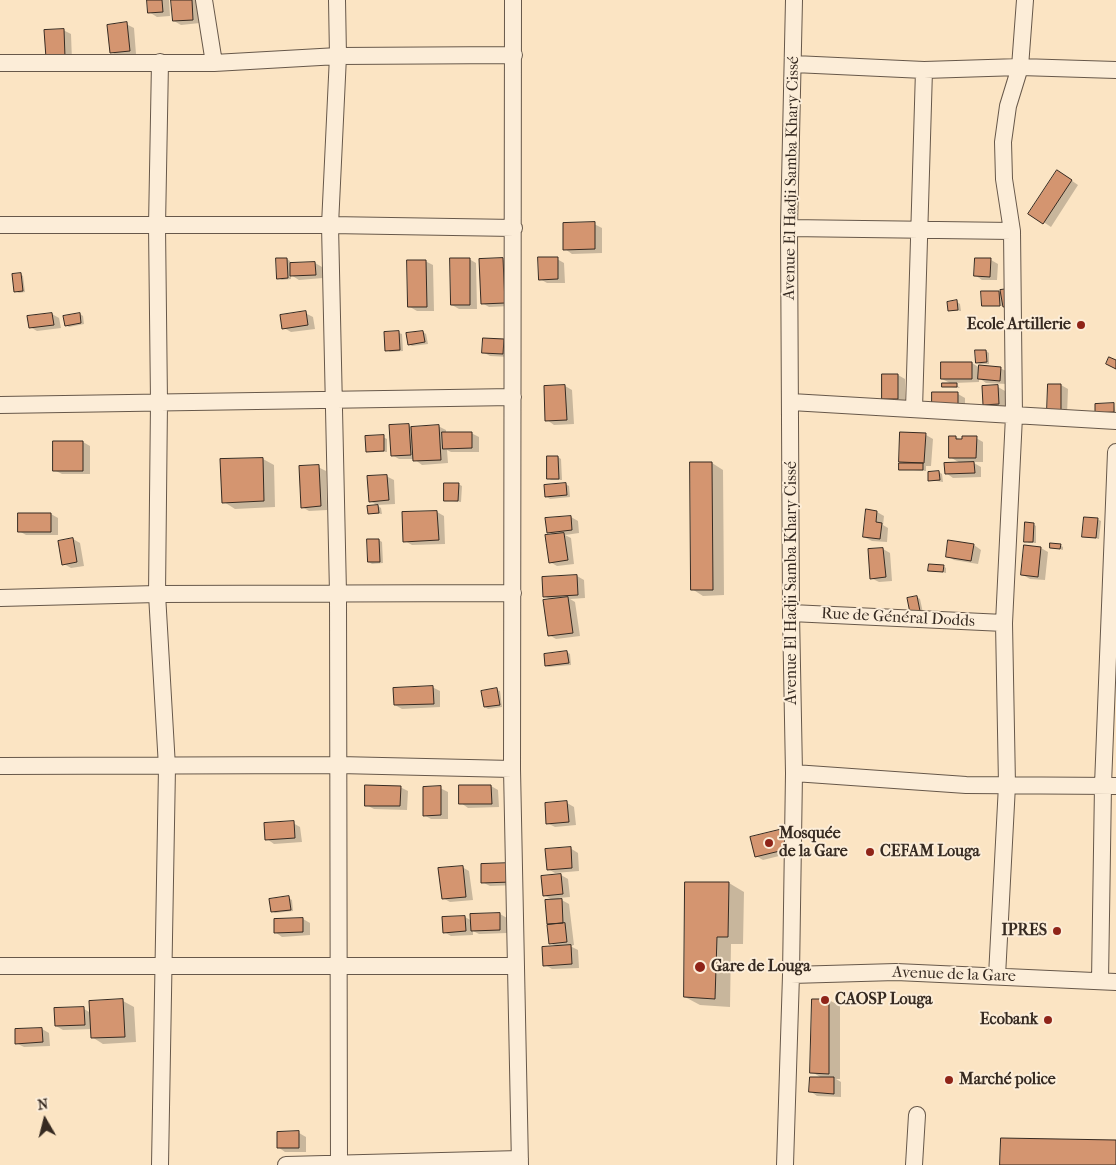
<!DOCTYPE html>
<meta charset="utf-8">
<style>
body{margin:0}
#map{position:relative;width:1116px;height:1165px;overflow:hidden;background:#fbe4c3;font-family:"IM FELL French Canon",serif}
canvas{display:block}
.north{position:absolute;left:20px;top:1095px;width:50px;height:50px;-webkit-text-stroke:4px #fcedd8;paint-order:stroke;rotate:352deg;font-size:14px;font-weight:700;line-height:20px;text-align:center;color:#362a21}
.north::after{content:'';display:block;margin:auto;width:18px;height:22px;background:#362a21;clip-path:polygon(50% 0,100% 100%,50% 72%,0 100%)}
</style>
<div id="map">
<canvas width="1116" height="1165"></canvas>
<div class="north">N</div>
</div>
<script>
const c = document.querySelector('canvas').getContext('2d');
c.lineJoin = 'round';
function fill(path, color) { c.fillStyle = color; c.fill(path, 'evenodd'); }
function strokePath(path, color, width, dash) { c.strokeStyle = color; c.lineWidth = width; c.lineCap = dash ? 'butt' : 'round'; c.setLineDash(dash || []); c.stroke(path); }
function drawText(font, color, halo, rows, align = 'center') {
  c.font = font + ' "IM FELL French Canon",serif'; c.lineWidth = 4; c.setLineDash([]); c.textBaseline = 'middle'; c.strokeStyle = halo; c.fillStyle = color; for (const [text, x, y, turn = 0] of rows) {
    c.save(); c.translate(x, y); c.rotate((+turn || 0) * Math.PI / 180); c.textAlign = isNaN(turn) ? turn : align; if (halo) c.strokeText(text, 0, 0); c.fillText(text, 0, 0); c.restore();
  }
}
fill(new Path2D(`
 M148,0H169L170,16L157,17L149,12Z
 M172,0H198L200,23L181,25L174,21Z
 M126,24L134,28L136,54L118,56L111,52Z
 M63,30L71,34L72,61H54Z
 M1065,176L1078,185L1051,227L1030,213Z
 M594,224L602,228V253L572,254L565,249Z
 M278,259H287L290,261V265L315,263L322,267L323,278L299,280L291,275V279L282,280L278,278Z
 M469,259L476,263L477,309H459L452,305Z
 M502,259L510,264L511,306L489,307L482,303Z
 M557,259L564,263L565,283H547L540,279Z
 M991,260L998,264L997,280H982L975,275Z
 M425,261L433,265L434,311H417L410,307Z
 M20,274L23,276L25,292L19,293L15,291Z
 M999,292L1002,294L1007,308L1002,306L983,305Z
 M957,302L960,304L961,311L950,310Z
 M305,313L313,317L315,329L291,332L284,328Z
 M52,314L59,318L61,328L37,331L30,327Z
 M80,314L83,316L84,324L69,327L66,325Z
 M423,332L426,334L428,344L412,346L409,344Z
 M399,333L402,334L403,351L390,352L387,350Z
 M503,340L510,344V357L490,356L483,352Z
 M986,351L989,353V364H980L977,362Z
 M972,363L980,368H1000L1008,372L1007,384L986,383L979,378V382L954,383L960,388L943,386L952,384L942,379Z
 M898,375L905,379V402L890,403L883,398Z
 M1061,385L1068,389L1067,415L1056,414Z
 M565,386L572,390L574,424L554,425L547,420L545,387Z
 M998,387L1005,391L1006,408H991L984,404Z
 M958,394L965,398V409H940Z
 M1114,405L1116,414H1100Z
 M409,425L413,428L438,426L446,430V434L471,433L479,437V452H451L447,450L448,463L422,465L414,459H399L392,455Z
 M926,435L933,439L931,466H926V471L900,469L906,464L900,461Z
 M383,437L387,439V452L367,451Z
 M956,437L961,440L976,438L983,442V462H972L981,467V477L953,478L946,473L960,463L950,457Z
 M83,442L90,446V474H62L54,470Z
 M558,457L561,459L562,480H551L548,478Z
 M263,459L274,465L275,507L235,509L224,502Z
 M712,463L723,470L724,595L703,596L692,589Z
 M318,467L326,471L327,510L309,511L302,507Z
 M939,472L942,474L943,482L929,480Z
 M386,476L394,480L395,504L377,505L370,501Z
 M458,484L462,486L461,502L445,500Z
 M565,484L569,486L570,497L550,499L547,497Z
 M378,506L381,508L382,514L369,513Z
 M437,512L444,516L445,544L412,545L405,541Z
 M877,512L884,516L883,525L888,528L887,542L872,541L864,537Z
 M51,514L58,518V535H26L19,531Z
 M571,517L578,521L579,533L565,535L571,538L574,564L557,566L550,562L554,535L548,532Z
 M1097,519L1101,521L1099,539L1084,536Z
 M1033,524L1036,526V543H1029L1026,541Z
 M73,539L80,543L84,566L71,568L64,564Z
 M379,540L382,542L383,563L372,564L369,562Z
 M974,545L981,550L978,564L954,560L947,556Z
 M1060,545L1063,547V550L1051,547Z
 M1041,548L1048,552L1045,580L1030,579L1023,575Z
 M883,549L890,553L892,581L879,582L871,578Z
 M943,566L946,568V573L930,570Z
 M577,576L584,580L585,598L570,599L575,602L580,636L556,639L549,635L551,600L544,596Z
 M917,597L920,599L923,613L914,614Z
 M567,652L570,654L571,665L549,667L546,666Z
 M432,687L440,691V707L402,709L395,705Z
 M497,690L500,691L502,707L488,709L485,707Z
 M460,786H491L498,790L499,807L468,808L461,803Z
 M400,787L408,791L407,810L374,809L366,805Z
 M440,788L448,792V819H431L424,815Z
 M567,803L574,807L576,825L555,827L547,823L546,804Z
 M293,823L300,827L302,842L274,844L267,839Z
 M783,830L790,834L795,852L763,860L756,856Z
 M570,848L578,853L579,871L555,873L548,869Z
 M482,865L519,885L490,886L482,882Z
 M462,867L469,871L473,900L450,902L443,898Z
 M561,875L568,879L570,897L558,898L569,904L574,945L570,946L578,950L579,968L552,969L545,965L557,947L550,943L546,901H554L544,895Z
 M729,883L744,892L743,944H731L730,1007L700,1005L685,997Z
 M289,898L292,900L293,911L275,913L272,911Z
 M500,914L507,918V933L479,934L473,931V935L451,936L444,932L465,917L472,921Z
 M303,919L310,923V935L282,937L275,932Z
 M829,1000L840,1006V1079H836L841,1082V1097L817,1096L810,1091L822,1078L812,1072Z
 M123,1001L134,1007L136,1042L103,1044L92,1037V1029L63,1030L56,1026L84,1009L91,1013Z
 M42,1029L49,1033L50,1046L24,1047L16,1043Z
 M299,1133L306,1137V1152H285L278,1147Z`), '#0003');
const building = new Path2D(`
 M147,0H162L163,12L148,13Z
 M171,0H192L193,20L173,21Z
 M127,22L130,51L110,53L107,25Z
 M64,29L65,57L46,58L44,30Z
 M1057,170L1072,180L1043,224L1028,214Z
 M595,222V249L563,250V223Z
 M538,257H558V279L539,280Z
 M276,258H287L288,278L277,279Z
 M450,258H470V305H451Z
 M503,258L505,303L481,304L479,259Z
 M975,258H991L990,277L974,276Z
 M407,260H426L427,307H408Z
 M315,262L316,275L290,276V263Z
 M21,273L23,291L14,292L12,274Z
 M1008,289L1010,306L1003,307L1000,290Z
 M981,291H999L1000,306H982Z
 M957,300L958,310L948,311L947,302Z
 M306,311L308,325L282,329L280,315Z
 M52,313L54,325L29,328L27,316Z
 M80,313L81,323L65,326L63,316Z
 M399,331L400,350L385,351L384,332Z
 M423,331L425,342L408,345L406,333Z
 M483,338L504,339L503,354L482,353Z
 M975,350H986L987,362L976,363Z
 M1109,357L1116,360V369L1106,364Z
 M941,362H972V379H941Z
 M979,365L1001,367L1000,381L978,379Z
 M882,374H898V399H882Z
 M942,383H957V387H942Z
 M1048,384H1061V411H1047Z
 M565,385L567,420L545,421L544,386Z
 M998,385L999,404L983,405L982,386Z
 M932,392H958V405H932Z
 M1114,403V412L1095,413V404Z
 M409,424L411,455L391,456L389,425Z
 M439,425L441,460L413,461L411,427Z
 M442,432H472V448L443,449Z
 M900,432L926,433L924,463L899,462Z
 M384,435V451L366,452L365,436Z
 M949,436H956V439H962V436H977L976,458H949Z
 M53,441H83V471H53Z
 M547,456H558L559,479H547Z
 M263,458L264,501L222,503L220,459Z
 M690,462H712L713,590H691Z
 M974,462L975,473L945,474L944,463Z
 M899,463H923V470H899Z
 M319,465L321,506L301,508L299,466Z
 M939,471L940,480L928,481V472Z
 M387,475L389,500L369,502L367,476Z
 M444,483H459L458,501H444Z
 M566,483L567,495L545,497L544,485Z
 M378,505L379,513L368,514L367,506Z
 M866,509L877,511L876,522L882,523L880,539L863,537Z
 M437,511L439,540L403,542L402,512Z
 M18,513H51V532H18Z
 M571,516L572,530L547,533L545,518Z
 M1084,517L1098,518L1096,538L1082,537Z
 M1025,522L1034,523L1033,542H1024Z
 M564,533L568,560L549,563L545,535Z
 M73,538L77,562L62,565L58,541Z
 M367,539H379L380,562H368Z
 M948,540L974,544L971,561L946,557Z
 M1050,543L1061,544L1060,549L1050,548Z
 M1024,545L1041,547L1038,577L1021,575Z
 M883,548L886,577L870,579L868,549Z
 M929,564L944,565L943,572L928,571Z
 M577,575L578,595L543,597L542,577Z
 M917,596L920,611L910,613L907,598Z
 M568,597L573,633L548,636L543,600Z
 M567,651L569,663L545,666L544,654Z
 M433,686L434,704L394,705L393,688Z
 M497,688L500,705L484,707L481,691Z
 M365,785L401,786L400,806H365Z
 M459,785H491L492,804H459Z
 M441,786V815L423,816V787Z
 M567,801L569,822L546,824L545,803Z
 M294,821L295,838L265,840L264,823Z
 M783,829L788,849L755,857L750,837Z
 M571,847L572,868L547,870L545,849Z
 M512,863V882L481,883V864Z
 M463,866L466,897L442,899L438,868Z
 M561,874L563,894L543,896L541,876Z
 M685,882H729L728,937H717L715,999L684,997Z
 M289,896L291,910L271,912L269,899Z
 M562,899L563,923L547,924L545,900Z
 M500,913V930L471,931L470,914Z
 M465,916L466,931L443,933L442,917Z
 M303,918V932L274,933V919Z
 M565,923L567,942L549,944L547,925Z
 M571,945L572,964L543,966L542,947Z
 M123,999L125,1037L91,1038L89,1001Z
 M812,999H829V1074L810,1073Z
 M84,1007L85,1025L55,1026L54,1008Z
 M42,1028L43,1042L15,1044V1029Z
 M810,1077H834V1094L809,1092Z
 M299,1131V1148H277V1132Z
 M1001,1138L1116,1140V1165H1000Z`);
fill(building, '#d49570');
strokePath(building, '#362a21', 1);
const minor = new Path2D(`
 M204,0L214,63
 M337,0L338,56L330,225L338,593L339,1165
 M513,0L512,769L520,1165
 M0,63H214L338,56L514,55
 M794,64L924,70L1020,67L1116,70
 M0,225H330L514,228
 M789,228L1012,231
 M791,402L1116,421
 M0,405L513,397
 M914,409L924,70
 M0,598L157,594L513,593
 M791,613L1004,623
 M0,766L339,765L512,769
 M794,773L966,785L1116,786
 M0,966H516
 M791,975L896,972L1116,982
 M997,976L1007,785L1004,623L1014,416L1012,231L1004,179L1003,142L1008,106L1020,67L1025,0
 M1100,981L1103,785L1116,452
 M160,1165L167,767L157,594L159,402L157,226L160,62
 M286,1165L520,1159
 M785,1165L791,975L794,773L791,613L789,228L794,0
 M914,1165L917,1115`);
strokePath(minor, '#67584a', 18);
strokePath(minor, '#fcedd8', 16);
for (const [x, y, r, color] of [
 [1081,325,5,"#8f2418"],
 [769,843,5,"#8f2418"],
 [870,852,5,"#8f2418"],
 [1057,931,5,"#8f2418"],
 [700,967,6,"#8f2418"],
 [825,1000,5,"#8f2418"],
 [1048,1020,5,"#8f2418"],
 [949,1080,5,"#8f2418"]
]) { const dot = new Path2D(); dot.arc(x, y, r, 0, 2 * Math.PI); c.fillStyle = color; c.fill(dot); strokePath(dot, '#fcedd8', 2); }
drawText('16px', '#362a21', '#fcedd8', [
 ["Avenue El Hadji Samba Khary Cissé",792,178,-89],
 ["Avenue El Hadji Samba Khary Cissé",792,583,-90],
 ["Rue de Général Dodds",898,618,3],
 ["Avenue de la Gare",954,975,2]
]);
drawText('bold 16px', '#362a21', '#fcedd8', [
 ["Ecole Artillerie",1071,325,"right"],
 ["Mosquée",779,834],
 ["de la Gare",779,852],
 ["CEFAM Louga",880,852],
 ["IPRES",1047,931,"right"],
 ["Gare de Louga",711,967],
 ["CAOSP Louga",835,1000],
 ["Ecobank",1038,1020,"right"],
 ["Marché police",959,1080]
], 'left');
</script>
